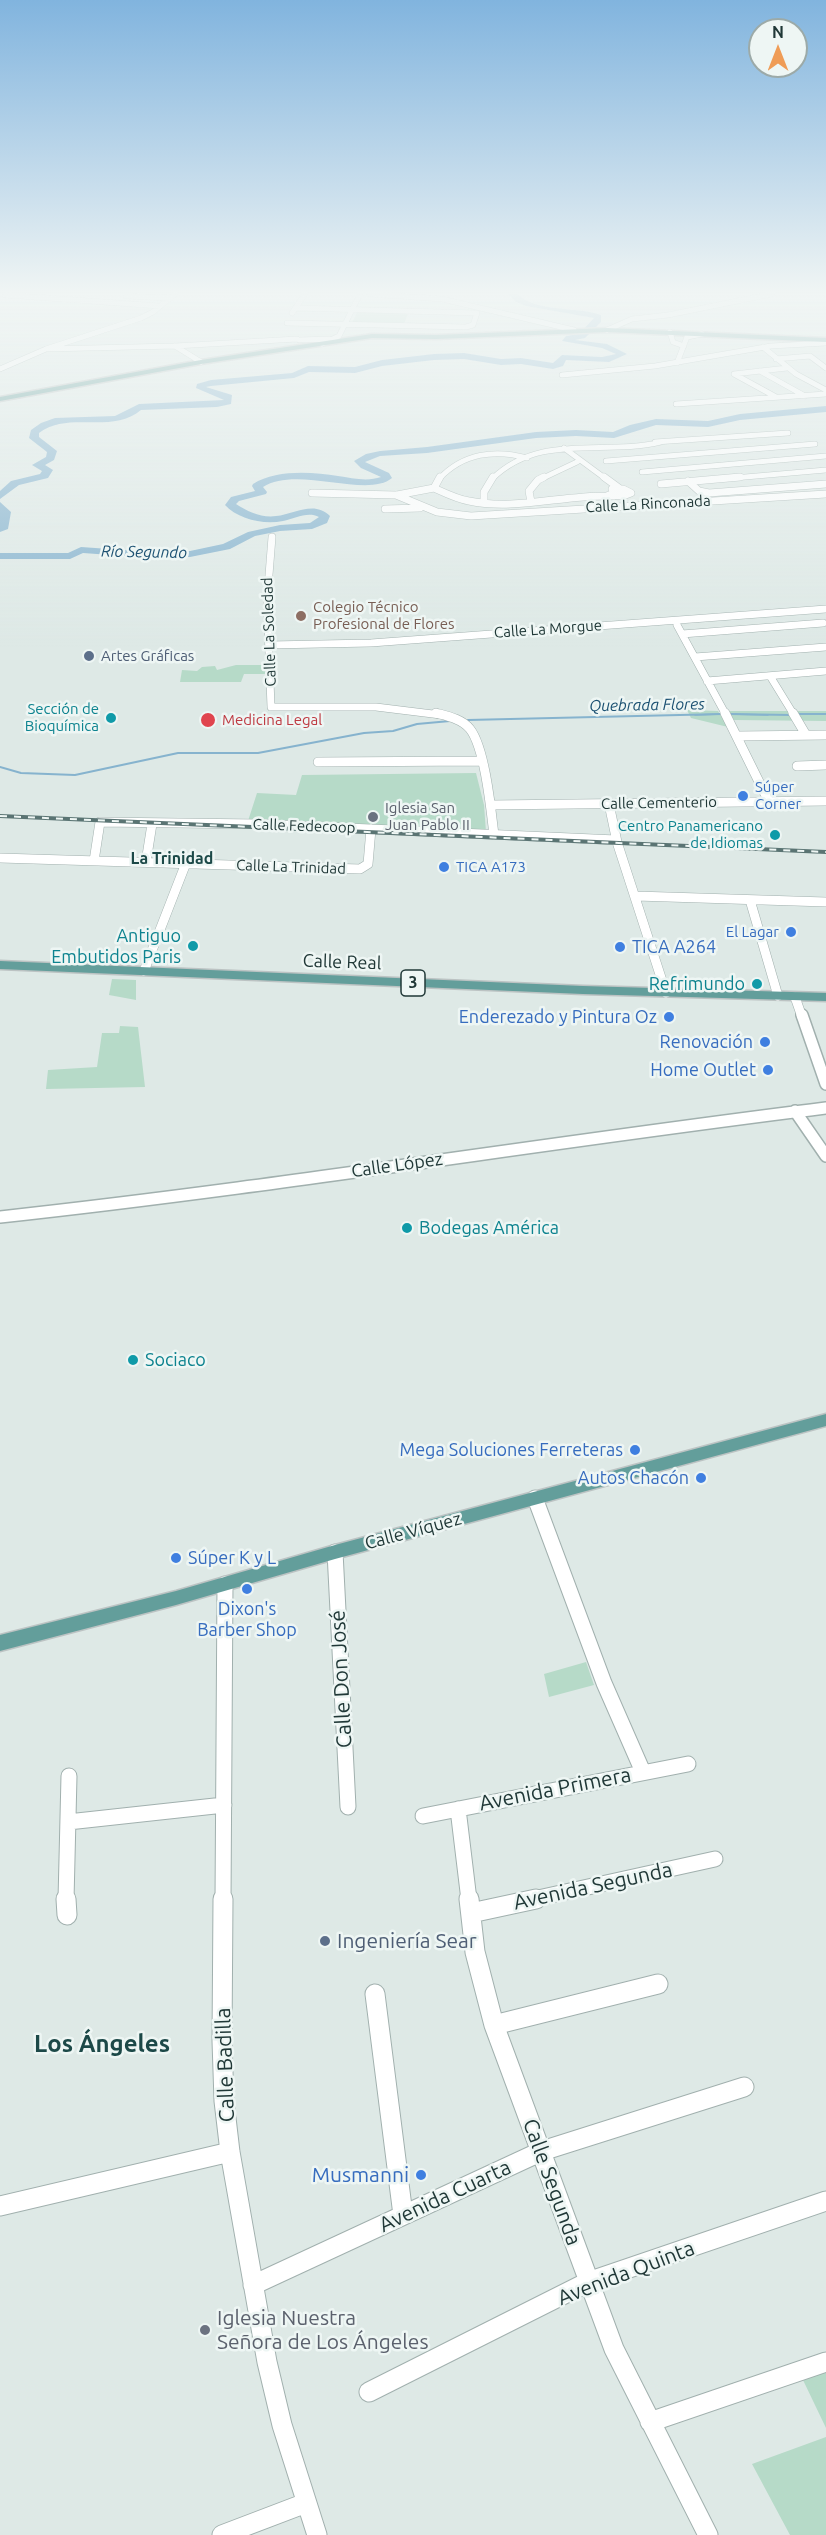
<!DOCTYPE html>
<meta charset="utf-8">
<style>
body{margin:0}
#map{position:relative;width:826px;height:2535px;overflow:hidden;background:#dee9e6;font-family:Ubuntu,sans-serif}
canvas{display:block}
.north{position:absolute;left:748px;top:18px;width:60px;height:60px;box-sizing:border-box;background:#eef6f4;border:2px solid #9caaa8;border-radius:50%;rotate:0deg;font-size:16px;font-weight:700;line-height:24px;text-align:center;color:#203837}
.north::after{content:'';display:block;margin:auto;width:21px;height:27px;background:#ef9c56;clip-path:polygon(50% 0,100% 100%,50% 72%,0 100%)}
</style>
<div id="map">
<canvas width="826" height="2535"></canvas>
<div class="north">N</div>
</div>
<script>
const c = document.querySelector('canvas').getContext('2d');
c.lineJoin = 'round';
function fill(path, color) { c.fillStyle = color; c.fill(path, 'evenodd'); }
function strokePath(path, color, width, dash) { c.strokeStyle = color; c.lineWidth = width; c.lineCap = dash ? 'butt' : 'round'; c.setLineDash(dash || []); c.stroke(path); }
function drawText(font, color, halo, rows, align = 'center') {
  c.font = font + ' Ubuntu,sans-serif'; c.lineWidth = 5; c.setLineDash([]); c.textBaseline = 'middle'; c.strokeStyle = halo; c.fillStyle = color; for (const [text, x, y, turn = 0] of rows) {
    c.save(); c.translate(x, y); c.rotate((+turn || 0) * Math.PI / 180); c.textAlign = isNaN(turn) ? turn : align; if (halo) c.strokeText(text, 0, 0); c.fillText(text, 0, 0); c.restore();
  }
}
fill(new Path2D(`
 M358,310L409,311L404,324L352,323Z
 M236,665H265V674H244L241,682H180L182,670L197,671L202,667L215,666L217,670Z
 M687,710L718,711L728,727L691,718Z
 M729,711H826V721L734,720Z
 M476,773L484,805L486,832L248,821L257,793L296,795L302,775Z
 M112,979L136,980V1000L109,995Z
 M120,1026L138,1027L145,1087L46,1089L48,1070L97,1067L102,1033H119Z
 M586,1662L594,1685L549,1697L544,1674Z
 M826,2372V2428L803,2380Z
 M826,2437V2535H790L752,2464Z`), '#b6dac8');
strokePath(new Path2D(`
 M729,714L768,715
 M798,714H826
 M695,715L722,714`), '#86b3ce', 1.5);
strokePath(new Path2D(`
 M729,714L791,715
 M798,714H826
 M468,720L722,714
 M0,767L21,773L75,775L178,753H258L364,733L393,731L417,724L450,721`), '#86b3ce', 2);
fill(new Path2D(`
 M508,294H517C538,313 575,306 601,315V322L585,338L575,340L607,344L627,354L609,362L566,360L563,366L553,369L521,364L501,365L464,359L434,360L382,366L355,373L309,372L294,378L211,386L206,387L232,395L231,404L217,407L141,410C111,435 69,410 39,433V437L57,451L54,460L45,465L53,470L48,478L19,485L0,499V491L11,481L40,474L42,471L32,465L46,457L47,452L29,438L31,430L41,423L55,418L115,416L139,404L224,400L196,388L197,384L211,380L292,373L308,366L355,367L382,360L434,354L464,353L501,359L521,358L553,363L562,355L602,357L616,354L602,348L562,341L566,336L579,334L594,318L526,306L516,302Z
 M826,406V412L740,420L708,427L656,425L614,438L576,436L536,438L427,453L380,456L365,462L389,473L392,478C367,499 297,465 263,487L267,492L266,494L239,501L236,504C248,512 262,518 276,516C295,514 314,500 330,516L327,523L312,529L280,531L255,536L230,549L190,557H138L83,553L70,559H0V553H68L81,547L138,551H190L223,544L248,532L280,525L310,523L319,517C307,511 295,519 283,521C263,525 238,519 225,505L231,497L255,491L252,486L253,484C276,469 313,472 338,476C352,478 367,482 381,477L361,468L354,461L366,454L380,451L427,447L536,432L576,430L613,432L630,425L656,419L708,421L740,414Z
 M0,502L11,512L8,529L0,532Z`), '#86b3ce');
const minorFar5 = new Path2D(`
 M369,294L442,299L574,330
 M5,295L160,306
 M126,296L170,298
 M292,313L305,294
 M287,323L466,327L473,325L477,313L296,308
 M607,330L632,319L668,315L772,294
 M670,332L673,342L684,346
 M299,340L330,339
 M322,344L339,336L360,294
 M175,346L201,362
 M763,347L796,374L826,390
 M46,349L175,346L297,339
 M776,359L810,356L826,368
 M677,363L687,337L702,334
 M0,369L46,349L141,318L153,312L175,294
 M760,371L805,396
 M734,374L776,397
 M734,374L787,368
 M562,375L655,366L771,346L826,343
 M676,404L826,394
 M655,442L788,433
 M564,448L606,479
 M606,461L815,444
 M642,472L826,456
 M439,479C463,453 495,449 527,458
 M492,479C540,432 604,456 661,442
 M541,479L577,462
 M722,479L826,470`);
const minorFar4 = new Path2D(`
 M604,477L619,488
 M688,481L699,491L709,493L826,484
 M661,484L740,477
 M434,488C445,493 457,499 469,501C516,511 565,494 613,496
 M434,488L440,477
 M312,493L396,495L437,512L471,516L826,494
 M397,495L434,488
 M609,495L623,496L631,493L623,489H612
 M531,502L529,491L538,480L544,477
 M484,503V492L493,477
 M385,509L420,508
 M272,537L267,600L271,707H376L441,715
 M677,625L726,715
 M682,634L823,623
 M270,645L371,643L826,609
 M695,657L826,647
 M770,676L794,715
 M707,681L826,671`);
const minorFar3 = new Path2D(`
 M436,713C447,716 462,719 470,729C485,748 491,810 494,835
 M725,713L769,802
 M793,713L806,735
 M738,736L826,735
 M318,762L480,761
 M797,766L826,765
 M609,804L617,842L666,993
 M492,805L826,801
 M0,858L360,869L368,864L371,829
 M94,861L100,822L258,824L616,840
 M146,862L152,824
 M636,896L826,902
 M750,900L778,996
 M144,971L186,863
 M795,997L802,1017`);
const minorFar2 = new Path2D(`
 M802,1015L826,1084
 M795,1111L826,1156
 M0,1217C276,1187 550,1142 826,1108`);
const minorFar1 = new Path2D(`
 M535,1498L604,1683L643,1772
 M335,1552L348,1807
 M458,1809L469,1900
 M423,1816L688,1764
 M68,1822L224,1805
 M66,1900L69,1776
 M223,1900L225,1584
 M529,1900L715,1859`);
const minor = new Path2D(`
 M66,1899L67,1915
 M223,1899L222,2041L224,2101L230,2152L267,2362L282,2425L317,2535
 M469,1899L475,1952L494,2025L614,2349L708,2535
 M471,1913L536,1899
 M375,1994L403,2215
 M494,2025L658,1984
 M0,2206L230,2152
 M253,2285L542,2151L744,2087
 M369,2392L588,2282L826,2201
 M650,2422L826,2362
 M222,2535L306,2503`);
const major = new Path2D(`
 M607,328L826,338V342L607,332L436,339L372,338L201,364L0,401V397L201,360L372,334L436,335Z
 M0,961L583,986L826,993V1001L583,994L0,969Z
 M826,1414V1426L335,1559L176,1605L0,1651V1635L176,1591L335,1545Z`);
strokePath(minorFar5, '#a1b0ae', 6);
strokePath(minorFar4, '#a1b0ae', 8);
strokePath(minorFar3, '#a1b0ae', 10);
strokePath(minorFar2, '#a1b0ae', 14);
strokePath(minorFar1, '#a1b0ae', 17);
strokePath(minor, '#a1b0ae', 21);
strokePath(major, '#bcc3c3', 3);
strokePath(minorFar5, '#fff', 5);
strokePath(minorFar4, '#fff', 7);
strokePath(minorFar3, '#fff', 9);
strokePath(minorFar2, '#fff', 11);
strokePath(minorFar1, '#fff', 15);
strokePath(minor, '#fff', 19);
fill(major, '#639e9b');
const rail = new Path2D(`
 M0,816L826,852`);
strokePath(rail, '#5a7473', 4);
strokePath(rail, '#eef6f4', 2, [7]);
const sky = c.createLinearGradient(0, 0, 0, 649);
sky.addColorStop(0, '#81b4de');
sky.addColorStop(0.45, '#f0f5f4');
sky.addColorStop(1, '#f0f5f400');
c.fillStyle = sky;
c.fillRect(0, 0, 826, 649);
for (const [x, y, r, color] of [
 [301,616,6,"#8d6e63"],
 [89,656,6,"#5c6f8a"],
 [111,718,6,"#0f9aa8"],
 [208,720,8,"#e0444e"],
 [743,796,6,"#3f7fe0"],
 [373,817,6,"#6b7280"],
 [775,835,6,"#0f9aa8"],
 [444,867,6,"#3f7fe0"],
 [791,932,6,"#3f7fe0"],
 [193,946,6,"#0f9aa8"],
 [620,947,6,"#3f7fe0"],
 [757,984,6,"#0f9aa8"],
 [669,1017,6,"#3f7fe0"],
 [765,1042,6,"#3f7fe0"],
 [768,1070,6,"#3f7fe0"],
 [407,1228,6,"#0f9aa8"],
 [133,1360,6,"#0f9aa8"],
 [635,1450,6,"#3f7fe0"],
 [701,1478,6,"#3f7fe0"],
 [176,1558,6,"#3f7fe0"],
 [247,1589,6,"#3f7fe0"],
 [325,1941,6,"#5c6f8a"],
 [421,2175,6,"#3f7fe0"],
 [205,2330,6,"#6b7280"]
]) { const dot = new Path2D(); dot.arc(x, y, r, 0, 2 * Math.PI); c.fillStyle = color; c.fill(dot); strokePath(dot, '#eef6f4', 2); }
drawText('15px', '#203837', '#eef6f4', [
 ["Calle La Rinconada",648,504,-3],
 ["Calle La Morgue",548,629,-4],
 ["Calle La Soledad",269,632,-92],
 ["Calle Cementerio",659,803,-1],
 ["Calle Fedecoop",304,826,2],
 ["Calle La Trinidad",291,867,2]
]);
drawText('15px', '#785e54', '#eef6f4', [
 ["Colegio Técnico",313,607],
 ["Profesional de Flores",313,624]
], 'left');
drawText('15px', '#4e5e75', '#eef6f4', [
 ["Artes Gráficas",101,656]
], 'left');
drawText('15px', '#0d838f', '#eef6f4', [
 ["Sección de",99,709],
 ["Bioquímica",99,726],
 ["Centro Panamericano",763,826],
 ["de Idiomas",763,843]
], 'right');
drawText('15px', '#be3a42', '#eef6f4', [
 ["Medicina Legal",222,720]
], 'left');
drawText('15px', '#366cbe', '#eef6f4', [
 ["Súper",755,787],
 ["Corner",755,804],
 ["TICA A173",456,867],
 ["El Lagar",779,932,"right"]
], 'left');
drawText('15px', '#5b616d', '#eef6f4', [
 ["Iglesia San",385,808],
 ["Juan Pablo II",385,825]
], 'left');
drawText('italic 16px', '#1c5172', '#eef6f4', [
 ["Río Segundo",144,552,1],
 ["Quebrada Flores",647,705,-1]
]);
drawText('bold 16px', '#1c4948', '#eef6f4', [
 ["La Trinidad",172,859]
]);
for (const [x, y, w] of [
 [413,983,24]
]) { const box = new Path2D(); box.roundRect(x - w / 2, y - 13, w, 26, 4.5); c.fillStyle = '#eef6f4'; c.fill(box); strokePath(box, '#203837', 1.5); }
drawText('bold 16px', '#203837', null, [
 ["3",413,983]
]);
drawText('18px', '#0d838f', '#eef6f4', [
 ["Antiguo",181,936],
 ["Embutidos Paris",181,957],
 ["Refrimundo",745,984],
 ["Bodegas América",419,1228,"left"],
 ["Sociaco",145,1360,"left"]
], 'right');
drawText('18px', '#366cbe', '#eef6f4', [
 ["TICA A264",632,947,"left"],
 ["Enderezado y Pintura Oz",657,1017],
 ["Renovación",753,1042],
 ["Home Outlet",756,1070],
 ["Mega Soluciones Ferreteras",623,1450],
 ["Autos Chacón",689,1478],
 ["Súper K y L",188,1558,"left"],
 ["Dixon's",247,1609,"center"],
 ["Barber Shop",247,1630,"center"]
], 'right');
drawText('18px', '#203837', '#eef6f4', [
 ["Calle Real",342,962,2],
 ["Calle López",397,1165,-8],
 ["Calle Víquez",413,1531,-15]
]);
drawText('21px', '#203837', '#eef6f4', [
 ["Calle Don José",341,1679,-93],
 ["Avenida Primera",555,1789,-11],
 ["Avenida Segunda",593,1886,-12],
 ["Calle Badilla",225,2065,-92],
 ["Calle Segunda",552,2182,70],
 ["Avenida Cuarta",445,2196,-25],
 ["Avenida Quinta",626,2273,-21]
]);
drawText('21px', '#4e5e75', '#eef6f4', [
 ["Ingeniería Sear",337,1941]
], 'left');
drawText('21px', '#366cbe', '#eef6f4', [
 ["Musmanni",409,2175]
], 'right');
drawText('21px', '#5b616d', '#eef6f4', [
 ["Iglesia Nuestra",217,2318],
 ["Señora de Los Ángeles",217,2342]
], 'left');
drawText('bold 24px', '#1c4948', '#eef6f4', [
 ["Los Ángeles",102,2044]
]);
</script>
